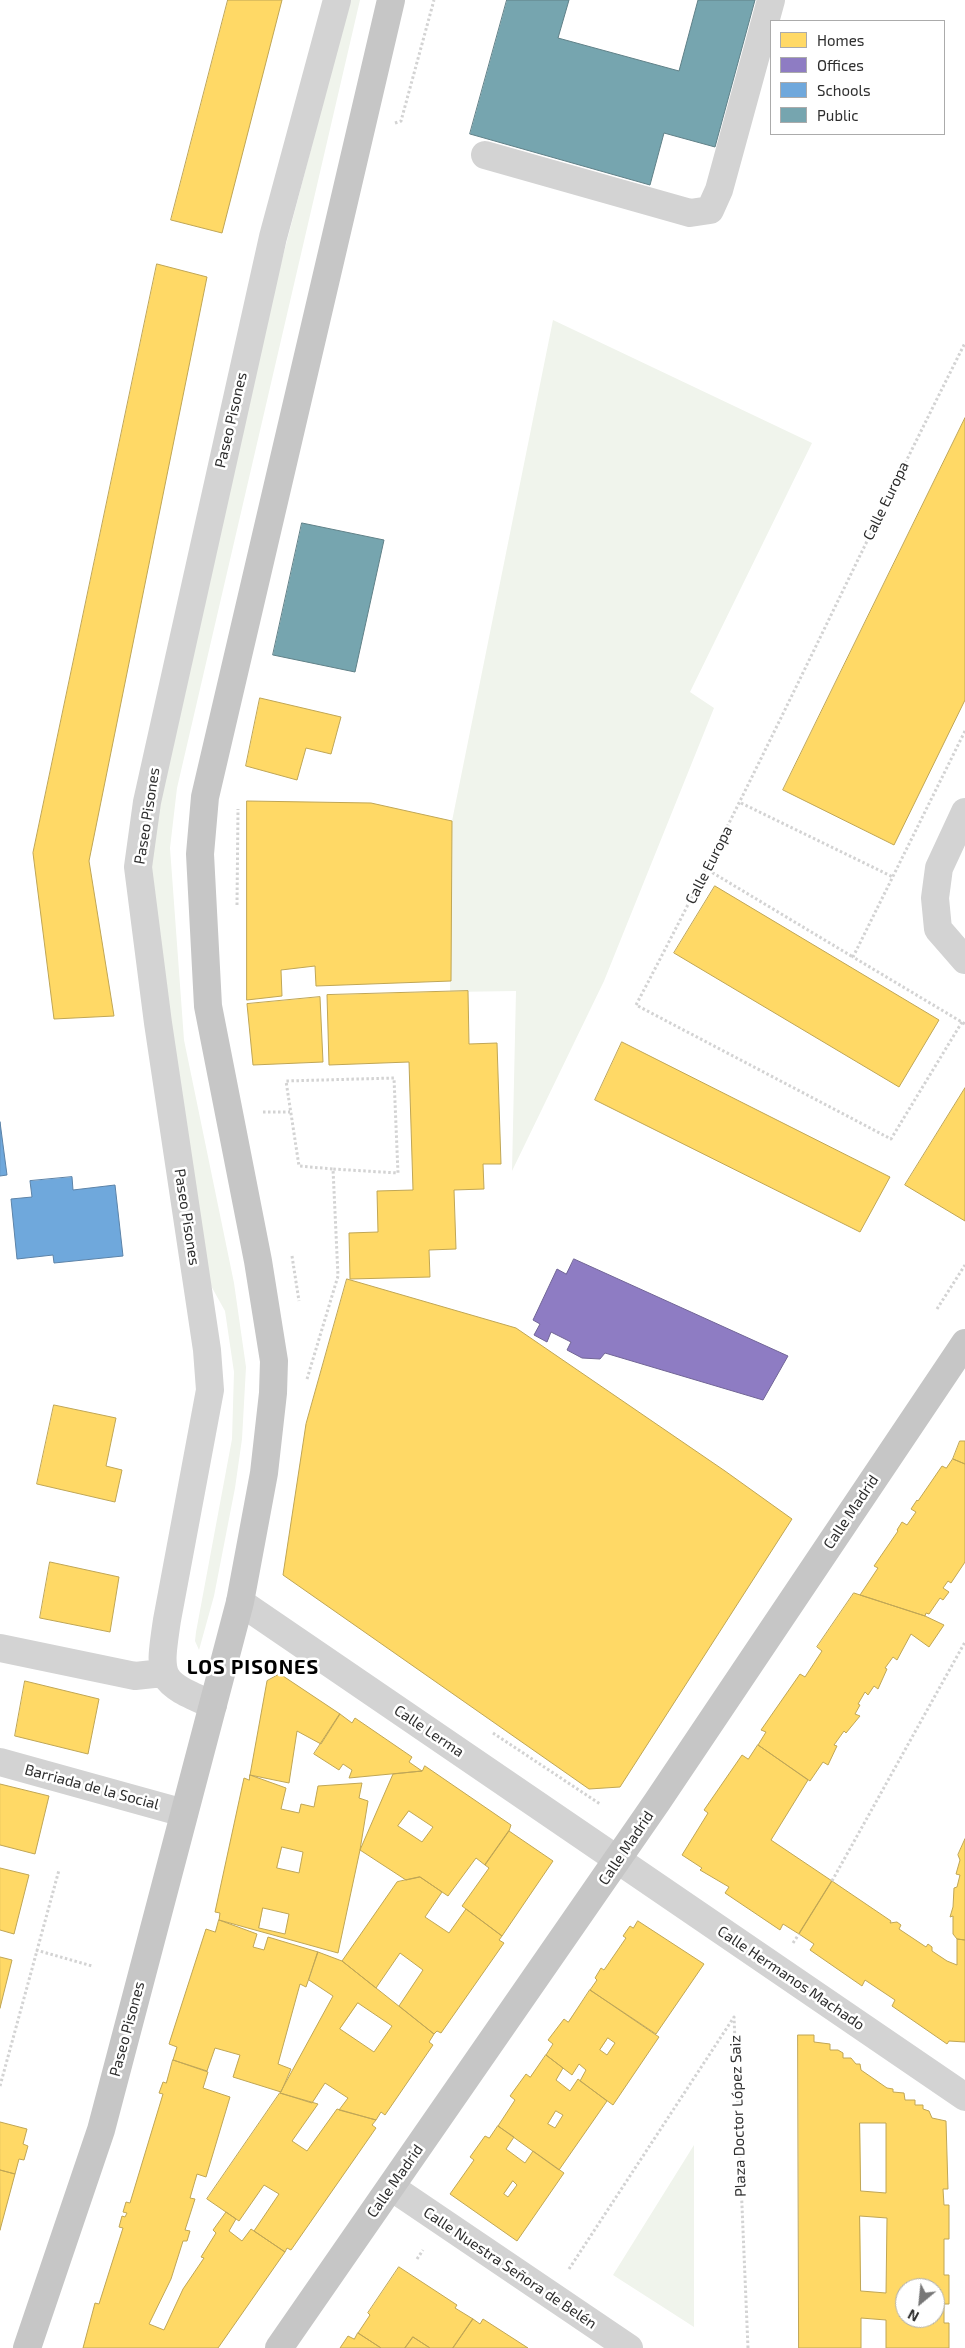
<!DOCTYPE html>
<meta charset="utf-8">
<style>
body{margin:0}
#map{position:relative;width:965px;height:2348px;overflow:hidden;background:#fff;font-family:"Exo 2",sans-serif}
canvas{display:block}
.legend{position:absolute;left:770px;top:20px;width:175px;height:115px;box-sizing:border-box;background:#fff;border:1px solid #ababab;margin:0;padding:6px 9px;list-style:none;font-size:15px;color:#2e2e2e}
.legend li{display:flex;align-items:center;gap:10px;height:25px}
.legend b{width:25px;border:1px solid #ababab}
.north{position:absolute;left:895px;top:2278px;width:50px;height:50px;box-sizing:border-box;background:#fff;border:1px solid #ababab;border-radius:50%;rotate:208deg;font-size:14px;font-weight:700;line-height:20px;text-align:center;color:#2e2e2e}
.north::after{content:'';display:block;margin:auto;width:18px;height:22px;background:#777;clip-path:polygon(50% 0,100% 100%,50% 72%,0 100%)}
</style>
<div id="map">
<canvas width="965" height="2348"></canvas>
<ul class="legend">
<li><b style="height:14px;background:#ffd966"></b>Homes</li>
<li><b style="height:14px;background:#8e7cc3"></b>Offices</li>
<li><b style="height:14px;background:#6fa8dc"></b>Schools</li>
<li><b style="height:14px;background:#76a5af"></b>Public</li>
</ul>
<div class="north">N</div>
</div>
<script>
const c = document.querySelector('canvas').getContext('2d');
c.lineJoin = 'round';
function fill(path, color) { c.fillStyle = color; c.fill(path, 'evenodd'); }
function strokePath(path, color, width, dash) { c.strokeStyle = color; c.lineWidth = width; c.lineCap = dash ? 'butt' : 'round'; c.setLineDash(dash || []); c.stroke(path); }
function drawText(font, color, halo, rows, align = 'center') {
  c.font = font + ' "Exo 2",sans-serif'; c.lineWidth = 5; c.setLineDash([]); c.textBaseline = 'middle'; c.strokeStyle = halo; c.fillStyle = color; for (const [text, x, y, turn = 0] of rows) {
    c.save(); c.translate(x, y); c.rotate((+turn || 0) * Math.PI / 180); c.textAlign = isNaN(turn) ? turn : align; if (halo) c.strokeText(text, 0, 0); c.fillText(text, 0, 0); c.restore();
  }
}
fill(new Path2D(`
 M350,0H360L177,788L170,848L184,1040L234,1283L246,1367L242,1439L235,1488L214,1596L199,1650L195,1641L196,1632L232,1439L234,1372L225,1311L210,1284L196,1200L151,878L152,849L159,806L278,275Z
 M553,320L812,443L690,692L714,708L604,981L512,1171L516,991L450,992L452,821Z
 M694,2145V2327L613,2275Z`), '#f0f4ec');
const homes = new Path2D(`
 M228,0H282L222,233L171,220Z
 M157,264L207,277L89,861L114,1016L54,1019L33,853Z
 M965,418V700L894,845L783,790Z
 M260,698L341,717L331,754L306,748L297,780L246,766Z
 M247,801L371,803L452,821L451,981L316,986L315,966L281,970L282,996L247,1000Z
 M715,886L939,1020L899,1087L674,953Z
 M468,991L469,1044L497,1043L501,1164H483L484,1189L454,1190L456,1249L429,1250L430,1277L350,1279L349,1233L378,1232L377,1191L413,1190L409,1062L329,1065L327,995Z
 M320,997L323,1062L253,1065L247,1004Z
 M622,1042L890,1177L860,1232L595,1100Z
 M965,1088V1221L905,1185Z
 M347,1279L516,1328L725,1471L792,1519L620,1787L589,1789L283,1575L306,1424Z
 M54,1405L116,1418L106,1466L122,1470L115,1502L37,1484Z
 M960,1441H965V1464L953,1459Z
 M953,1459L965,1464V1562L951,1583L948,1581L943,1588L949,1592L943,1600L940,1598L929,1614L926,1613L925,1616L860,1595L878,1568L874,1566L898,1531L897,1530L902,1522L907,1525L916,1512L911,1509L917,1500L918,1501L942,1466L946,1468Z
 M50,1562L119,1577L110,1632L40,1618Z
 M854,1593L925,1616L944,1625L929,1647L911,1634L897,1660L893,1657L885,1668L887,1669L878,1689L874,1686L868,1695L865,1692L858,1704L860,1705L855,1714L860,1716L846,1733L844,1731L834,1745L837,1746L828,1765L823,1762L810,1781L758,1745L766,1732L761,1730L800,1674L805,1677L822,1651L817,1647Z
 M280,1674L340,1714L321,1744L297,1731L289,1783L250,1775L267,1681Z
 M25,1681L99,1699L88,1754L15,1736Z
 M340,1714L352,1723L355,1718L412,1757L409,1762L422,1771L349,1778L352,1770L343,1764L339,1770L314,1754Z
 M758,1745L808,1780L771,1840L832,1881L799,1934L783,1924L780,1930L725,1893L729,1887L700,1870L702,1868L682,1855L708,1813L704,1810L742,1755L748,1759Z
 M425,1766L511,1825L509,1831L485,1865L476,1858L448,1896L420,1877L406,1880L360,1850L393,1774L422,1771ZM409,1811L433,1827L422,1842L398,1826Z
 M250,1775L286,1788L281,1809L299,1813L301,1804L314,1807L318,1786L362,1783L359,1798L368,1801L360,1850L338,1953L219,1920L220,1913L215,1912L244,1778L249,1780ZM282,1847L303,1852L299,1873L277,1868ZM263,1908L289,1914L285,1934L259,1928Z
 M0,1784L49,1796L35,1854L0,1845Z
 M509,1831L553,1861L502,1936L462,1906L489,1868L485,1865Z
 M965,1839V1940L957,1939L953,1934V1916L950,1917L953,1907L954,1888L957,1887L960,1875L956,1874L960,1860L958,1855Z
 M0,1868L29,1875L14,1934L0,1930Z
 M420,1877L442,1892L425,1917L449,1933L466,1909L502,1936L499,1940L504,1943L441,2033L437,2031L434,2034L399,2006L423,1970L400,1953L376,1988L342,1961L397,1882Z
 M832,1881L891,1921L890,1923L897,1922L901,1925L899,1929L926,1947L928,1944L932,1947V1951L947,1961L957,1965V1939L965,1940V2042L949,2041L947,2044L892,2006L895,2000L865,1980L862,1986L810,1950L814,1944L799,1934Z
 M219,1920L257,1934L253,1947L264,1950L268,1937L318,1952L306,1987L300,1984L278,2064L291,2069L281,2092L233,2077L240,2055L215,2048L207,2071L173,2060L177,2047L169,2044L206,1929L215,1932Z
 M638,1921L704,1964L656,2034L590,1990L597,1980L595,1978L601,1968L604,1970L626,1938L623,1936L630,1926L633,1928Z
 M318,1952L342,1961L434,2034L429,2042L433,2045L385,2115L381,2112L376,2120L339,2110L348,2098L325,2083L312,2103L280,2093L333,1996L309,1980ZM358,2003L392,2026L374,2052L340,2029Z
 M0,1957L12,1960L0,2008Z
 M590,1990L659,2037L613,2105L580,2081L586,2070L579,2064L572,2075L546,2055L553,2044L548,2040L564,2019L568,2022ZM608,2038L615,2043L607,2055L600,2050Z
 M798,2035H814V2042L830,2044V2050H838L843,2053V2058H851L856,2064H860L861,2070L887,2088L893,2089V2092L904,2093L905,2100H915V2105H923V2109L929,2111L932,2118L946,2121L948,2189H943L944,2205H949V2239H944V2275H949V2304H944V2323H949V2348H886V2320L861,2318V2348H799ZM860,2123H886V2193L861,2191ZM860,2216L887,2218L886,2293L861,2291ZM905,2288H935V2318H905Z
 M546,2055L563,2068L556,2080L570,2091L578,2079L607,2101L559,2170L498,2126L515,2100L510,2096L526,2074L530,2077ZM556,2111L563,2115L555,2128L548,2124Z
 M173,2060L208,2072L203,2088L230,2097L206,2177L197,2174L190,2198L195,2199L185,2230L190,2231L187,2241H183L171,2279L149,2324L164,2330L183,2289L204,2258L201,2257L216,2233L213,2230L226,2212L236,2219L229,2231L242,2241L251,2229L285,2252L218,2348H83L95,2303L99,2304L123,2228L119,2227L122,2216L125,2217L127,2213L123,2212L126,2202L130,2203L163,2094L159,2093L163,2082L166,2083Z
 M280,2093L318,2104L292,2141L307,2151L337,2109L376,2120L372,2125L376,2128L291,2250L287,2248L285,2252L254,2231L279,2194L264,2185L239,2221L207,2199Z
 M0,2122L27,2129L23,2144L28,2146L24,2160L19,2159L15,2174L0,2170Z
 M498,2126L514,2137L506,2149L525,2163L533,2151L564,2173L517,2241L450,2194L474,2160L470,2157L485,2136L489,2138ZM513,2181L517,2185L508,2197L504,2194Z
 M0,2170L15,2174L0,2230Z
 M399,2267L457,2305L455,2308L473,2319L453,2348H430L413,2337L405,2348H381L358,2333L370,2315L368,2313Z
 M473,2319L480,2324L483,2319L528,2348H453Z
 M358,2333L381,2348H340L348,2336L354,2339Z
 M413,2337L430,2348H405Z`);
fill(homes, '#ffd966');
strokePath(homes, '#c0a655', 1);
const offices = new Path2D(`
 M574,1259L788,1356L763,1400L605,1353L600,1359L582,1358L567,1350L571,1342L551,1332L547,1342L534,1335L540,1324L533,1320L557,1269L566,1274Z`);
fill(offices, '#8e7cc3');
strokePath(offices, '#716596', 1);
const schools = new Path2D(`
 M0,1122L7,1175L0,1176Z
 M72,1177L73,1190L115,1185L123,1256L54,1263L53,1255L17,1259L11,1199L32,1197L30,1181Z`);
fill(schools, '#6fa8dc');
strokePath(schools, '#5c83a8', 1);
const public = new Path2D(`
 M507,0H569L558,38L679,71L698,0H755L715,147L664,133L650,185L470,134Z
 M302,523L384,540L355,672L273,655Z`);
fill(public, '#76a5af');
strokePath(public, '#608188', 1);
strokePath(new Path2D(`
 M395,123L401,121L434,0
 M965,731L853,957L965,1024
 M741,803L893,877
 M708,870L853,957
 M237,905L238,809
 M962,1022L891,1139L636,1005C751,787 854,563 965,343
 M263,1112H290
 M292,1256L299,1301
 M937,1309L965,1265
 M307,1379L338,1276L333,1169L398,1173L394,1078L286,1081L299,1166L333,1169
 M493,1733L600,1804
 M832,1881L965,1642
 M793,1943L799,1934
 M36,1950L92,1966
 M0,2086L59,1870
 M417,2259L423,2250
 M569,2269L734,2017L748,2348`), '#d3d3d3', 3, [2.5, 2.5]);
strokePath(new Path2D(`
 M485,155L690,213L710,210L719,190L771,0
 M965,812L939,868L935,898L938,929L965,960
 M240,1602L965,2097
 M0,1648L135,1676L163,1673
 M213,1705C158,1681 158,1680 167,1620L210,1390L207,1350L158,1023L138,867L147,802L273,237L337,0
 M0,1762L184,1813
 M391,2187L629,2348`), '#d3d3d3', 28);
strokePath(new Path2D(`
 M27,2348L101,2130L240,1602L264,1473L273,1393L274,1361L258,1261L208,1006L200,854L205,797L391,0
 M279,2348L657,1802L965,1343`), '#c6c6c6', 28);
drawText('15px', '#2e2e2e', '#fff', [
 ["Paseo Pisones",231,420,-77],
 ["Calle Europa",886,501,-64],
 ["Paseo Pisones",147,816,-81],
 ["Calle Europa",709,865,-63],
 ["Paseo Pisones",187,1217,81],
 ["Calle Madrid",851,1512,-56],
 ["Calle Lerma",429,1731,34],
 ["Barriada de la Social",92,1787,15],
 ["Calle Madrid",626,1848,-56],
 ["Calle Hermanos Machado",791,1978,34],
 ["Paseo Pisones",127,2029,-75],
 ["Plaza Doctor López Saiz",738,2116,-92],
 ["Calle Madrid",395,2181,-55],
 ["Calle Nuestra Señora de Belén",510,2268,34]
]);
c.letterSpacing = '1px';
drawText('bold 20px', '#000', '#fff', [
 ["LOS PISONES",253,1667]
]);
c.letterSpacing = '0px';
</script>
